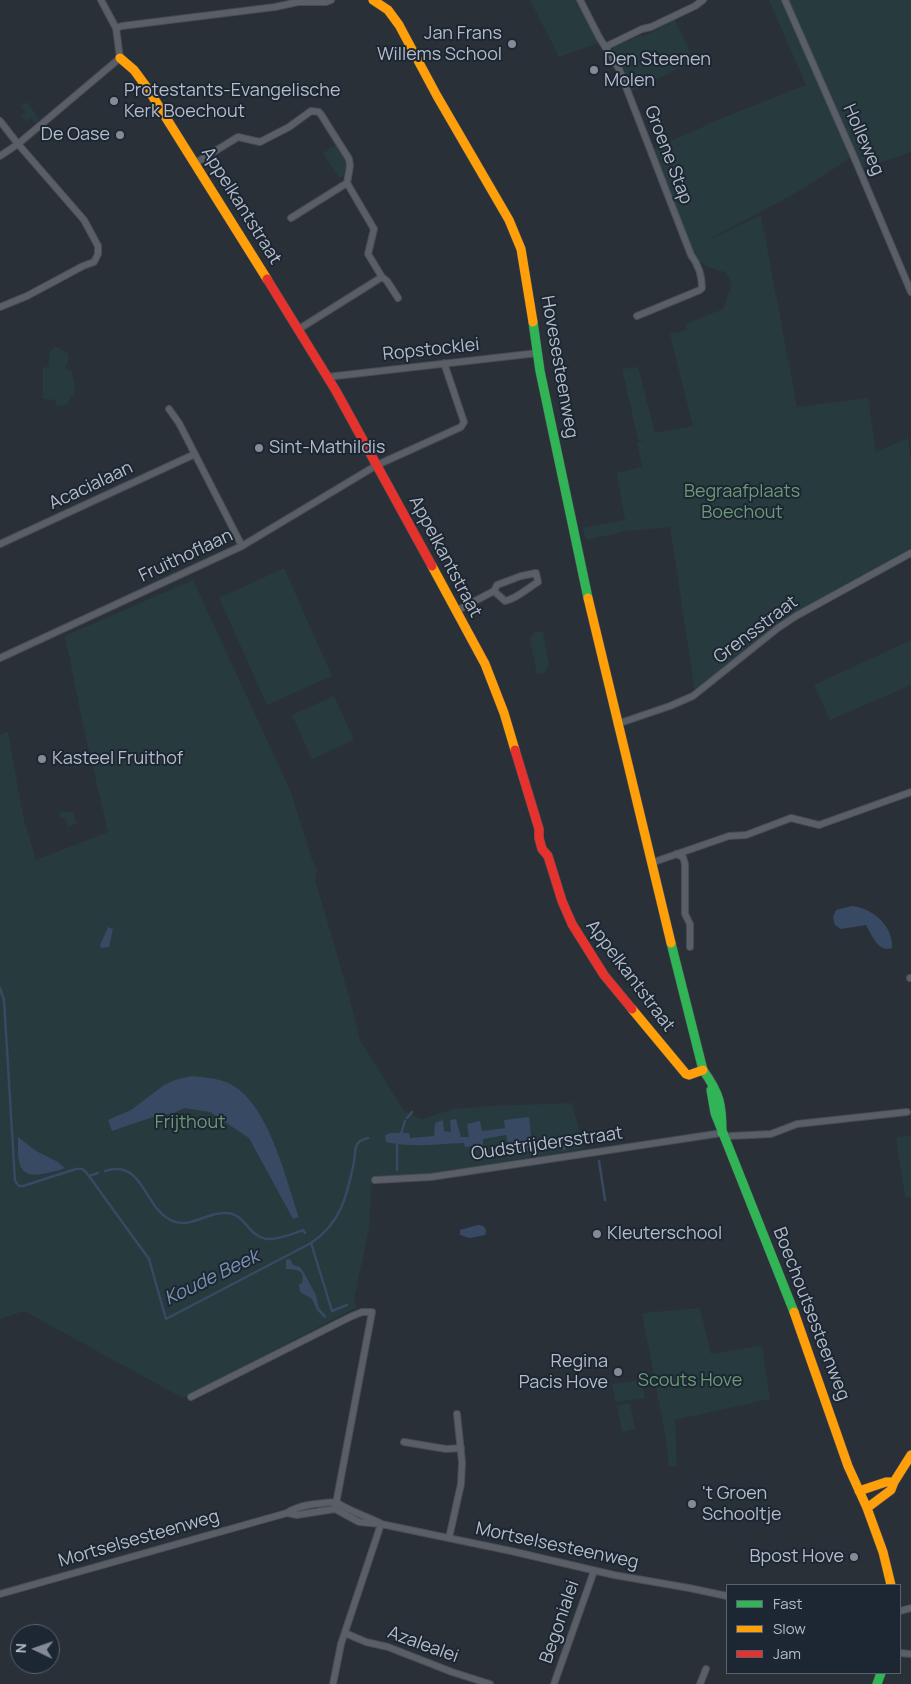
<!DOCTYPE html>
<style>
body{margin:0}
#map{position:relative;width:911px;height:1684px;overflow:hidden;background:#2a3038;font-family:Manrope,sans-serif}
canvas{display:block}
.legend{position:absolute;left:726px;top:1584px;width:175px;height:90px;box-sizing:border-box;background:#1d2633;border:1px solid #59626f;margin:0;padding:6px 9px;list-style:none;font-size:15px;color:#b4bcc9}
.legend li{display:flex;align-items:center;gap:10px;height:25px}
.legend b{width:25px;border:1px solid #59626f}
.north{position:absolute;left:10px;top:1624px;width:50px;height:50px;box-sizing:border-box;background:#1d2633;border:1px solid #59626f;border-radius:50%;rotate:273deg;font-size:14px;font-weight:700;line-height:20px;text-align:center;color:#b4bcc9}
.north::after{content:'';display:block;margin:auto;width:18px;height:22px;background:#848b96;clip-path:polygon(50% 0,100% 100%,50% 72%,0 100%)}
</style>
<div id="map">
<canvas width="911" height="1684"></canvas>
<ul class="legend">
<li><b style="height:6px;background:#30b455"></b>Fast</li>
<li><b style="height:6px;background:#ff9f0a"></b>Slow</li>
<li><b style="height:6px;background:#e5322d"></b>Jam</li>
</ul>
<div class="north">N</div>
</div>
<script>
const c = document.querySelector('canvas').getContext('2d');
c.lineJoin = 'round';
function fill(path, color) { c.fillStyle = color; c.fill(path, 'evenodd'); }
function strokePath(path, color, width, dash) { c.strokeStyle = color; c.lineWidth = width; c.lineCap = dash ? 'butt' : 'round'; c.setLineDash(dash || []); c.stroke(path); }
function drawText(font, color, halo, rows, align = 'center') {
  c.font = font + ' Manrope,sans-serif'; c.lineWidth = 4; c.setLineDash([]); c.textBaseline = 'middle'; c.strokeStyle = halo; c.fillStyle = color; for (const [text, x, y, turn = 0] of rows) {
    c.save(); c.translate(x, y); c.rotate((+turn || 0) * Math.PI / 180); c.textAlign = isNaN(turn) ? turn : align; if (halo) c.strokeText(text, 0, 0); c.fillText(text, 0, 0); c.restore();
  }
}
fill(new Path2D(`
 M530,0H575L598,43L559,57Z
 M769,0H911V152L863,168L856,153C809,189 756,214 704,242L761,215L797,407L868,398L876,452L908,438L911,461V548L835,590L834,586V592L779,622L695,692L670,527L627,531L586,540L583,528L625,520L617,473L642,467L637,442L644,440H638L622,369L638,367L655,433L693,426L670,334L687,330L686,324L723,309L732,284L726,272C708,269 700,264 691,249L653,149L720,119L806,85Z
 M675,20L694,61L631,92L626,77L612,53L614,47L641,35L644,36Z
 M27,102L39,119L35,123L31,118L27,121L20,115L25,112L21,106Z
 M336,145L347,163L344,176L340,179L323,153Z
 M54,347L60,348L68,354V361L65,367L72,372L75,386L74,395L70,397L68,404L57,407L55,400L43,399V368L49,366V354Z
 M284,568L332,676L267,705L219,598Z
 M193,580L291,792L311,857L317,870L315,879L349,996L360,1040L404,1111L422,1119L453,1109L491,1106L572,1103L584,1149L419,1175L372,1176L369,1229L354,1299L357,1307L183,1398L24,1311L0,1319V735L8,732L23,816L36,860L108,832L83,725L65,636Z
 M535,632H543L549,665L544,673L537,674L536,670L530,639Z
 M911,640V685L830,720L814,685Z
 M334,696L354,740L312,759L292,715Z
 M61,811L73,812L77,823L68,827L65,818L62,819L59,815Z
 M911,1135V1197L905,1198L896,1137Z
 M700,1308L711,1354L762,1346L770,1399L675,1420L677,1466L669,1467L666,1440L642,1313Z
 M642,1380L645,1398L615,1402L612,1384Z
 M630,1403L635,1429L622,1432L617,1406Z`), '#273a3e');
fill(new Path2D(`
 M852,906C872,908 894,926 892,948C878,953 872,935 866,925L841,929L835,925L833,917L836,910Z
 M108,927L113,929L109,947L101,948L100,945Z
 M192,1076C203,1077 215,1078 226,1082C268,1099 285,1177 299,1217L293,1219L249,1138L210,1112L184,1108L174,1113L156,1116L112,1131L108,1120L131,1110L164,1085L175,1080Z
 M529,1117L532,1146L564,1145L566,1148L564,1151L562,1148L510,1153L506,1135L483,1139V1145L465,1147L464,1143C438,1144 411,1148 386,1142L385,1135L390,1133H409L410,1138L434,1136L435,1123L443,1120L444,1131L451,1132L450,1120L456,1119L461,1137H469L467,1124L480,1121L482,1131L505,1128L504,1120Z
 M18,1137L36,1151L58,1162L65,1168C58,1171 50,1172 42,1174C15,1179 18,1156 18,1137Z
 M478,1225C483,1225 486,1227 486,1232L485,1235L470,1238L460,1235V1230Z
 M290,1259L293,1265L300,1267L304,1273L316,1295L319,1308L327,1317L324,1318L317,1310L312,1299L300,1292L299,1284L302,1283C305,1269 297,1270 286,1269V1260Z`), '#384963');
strokePath(new Path2D(`
 M0,988L4,1000L15,1181L19,1186H23L76,1169H82L86,1172L149,1259L166,1319L311,1243
 M407,1118L412,1112
 M401,1134L405,1121
 M397,1141V1170
 M599,1161L605,1200
 M105,1171C142,1159 144,1204 167,1218C188,1232 204,1212 226,1213C245,1213 248,1236 266,1239C278,1240 292,1234 303,1230L305,1233
 M89,1176L98,1173
 M347,1305L332,1311L311,1243C341,1223 347,1196 354,1162C355,1157 354,1148 358,1143C360,1140 364,1139 368,1138`), '#384963', 2.5);
const street = new Path2D(`
 M580,0L599,37L619,69L691,255C698,264 702,276 702,288L700,290L637,316
 M785,0L854,157L911,292
 M116,28L122,26L275,7L298,2H326L331,0
 M605,47L642,29L651,27L695,6L703,0
 M0,121L18,144L84,220L98,246V254L94,262L83,266L27,296L0,307
 M0,156L18,144L120,58L116,28L101,0
 M194,164L238,137L260,142L289,127L311,111L319,112L322,116L349,159L350,166L347,183L374,229L368,254L382,277L299,329
 M291,218L347,183
 M382,277L387,281L398,298
 M327,377L538,353
 M169,409L179,423L242,546
 M0,544L195,454
 M456,611L494,591L497,585L521,576L536,573L538,582C526,589 518,598 505,601L494,591
 M0,658L242,546L377,465L461,427L464,422L444,363
 M617,724L670,706L693,696L778,628L796,616L911,553
 M676,854L683,857L685,864V914L690,924V947
 M651,863L729,836L746,835L791,818L819,825L911,792
 M910,978H911
 M725,1138L730,1136L771,1134L797,1124L907,1112
 M375,1180L431,1177L722,1133
 M191,1397L350,1317L362,1312H372L335,1509
 M404,1442L446,1449L461,1448
 M287,1513L297,1515L335,1509L359,1522L381,1524L511,1551L614,1575L689,1588L727,1596
 M449,1538L461,1484L462,1462L457,1414
 M0,1594L287,1513C300,1504 321,1503 336,1502C351,1512 364,1515 380,1523
 M900,1611L911,1608
 M345,1633L366,1642L388,1647L452,1672L490,1684
 M900,1653L911,1654
 M333,1684L341,1644L381,1524
 M554,1684L594,1571
 M700,1684L706,1669`);
const fast = new Path2D(`
 M533,322L540,371L588,598
 M671,943L703,1070C720,1094 722,1104 722,1133
 M711,1090L715,1113L794,1312
 M877,1684L881,1673`);
const slow = new Path2D(`
 M373,0L388,10L399,25L437,96L509,220L521,249L533,322
 M120,58L134,70L148,89L267,279
 M432,566L485,664L504,713L515,750
 M588,598L671,943
 M632,1009L686,1074L689,1075L703,1070
 M794,1312L848,1466L867,1508L883,1552L891,1585
 M859,1491L886,1482H894
 M867,1508L891,1490L894,1482L911,1455`);
const jam = new Path2D(`
 M267,279L336,391L432,566
 M515,750L539,829V838L542,849L548,856L562,901L572,924L604,975L632,1009`);
strokePath(street, '#484c53', 8);
strokePath(fast, '#484c53', 10);
strokePath(slow, '#484c53', 10);
strokePath(jam, '#484c53', 10);
strokePath(street, '#5a5e66', 6);
strokePath(fast, '#30b455', 9);
strokePath(slow, '#ff9f0a', 9);
strokePath(jam, '#e5322d', 9);
for (const [x, y, r, color] of [
 [512,44,5,"#848b96"],
 [594,70,5,"#848b96"],
 [114,101,5,"#848b96"],
 [120,135,5,"#848b96"],
 [259,448,5,"#848b96"],
 [42,759,5,"#848b96"],
 [597,1234,5,"#848b96"],
 [618,1372,5,"#848b96"],
 [692,1504,5,"#848b96"],
 [854,1557,5,"#848b96"]
]) { const dot = new Path2D(); dot.arc(x, y, r, 0, 2 * Math.PI); c.fillStyle = color; c.fill(dot); strokePath(dot, '#1d2633', 2); }
drawText('18px', '#b4bcc9', '#1d2633', [
 ["Jan Frans",502,34,"right"],
 ["Willems School",502,55,"right"],
 ["Den Steenen",604,60],
 ["Molen",604,81],
 ["Protestants-Evangelische",124,91],
 ["Kerk Boechout",124,112],
 ["De Oase",110,135,"right"],
 ["Sint-Mathildis",269,448],
 ["Kasteel Fruithof",52,759],
 ["Kleuterschool",607,1234],
 ["Regina",608,1362,"right"],
 ["Pacis Hove",608,1383,"right"],
 ["'t Groen",702,1494],
 ["Schooltje",702,1515],
 ["Bpost Hove",844,1557,"right"]
], 'left');
drawText('18px', '#b4bcc9', '#1d2633', [
 ["Holleweg",863,140,66],
 ["Groene Stap",668,155,69],
 ["Appelkantstraat",241,206,58],
 ["Ropstocklei",431,350,-6],
 ["Hovesesteenweg",559,367,80],
 ["Acacialaan",91,486,-25],
 ["Fruithoflaan",186,556,-25],
 ["Appelkantstraat",445,557,62],
 ["Grensstraat",756,630,-37],
 ["Appelkantstraat",630,976,53],
 ["Oudstrijdersstraat",547,1144,-8],
 ["Boechoutsesteenweg",811,1314,69],
 ["Mortselsesteenweg",139,1539,-16],
 ["Mortselsesteenweg",557,1546,12],
 ["Begonialei",560,1622,-71],
 ["Azalealei",423,1645,20]
]);
drawText('18px', '#6b9a76', '#1d2633', [
 ["Begraafplaats",742,492],
 ["Boechout",742,513],
 ["Frijthout",190,1123],
 ["Scouts Hove",690,1381]
]);
drawText('italic 19px', '#7c92b1', '#1d2633', [
 ["Koude Beek",212,1278,-26]
]);
</script>
